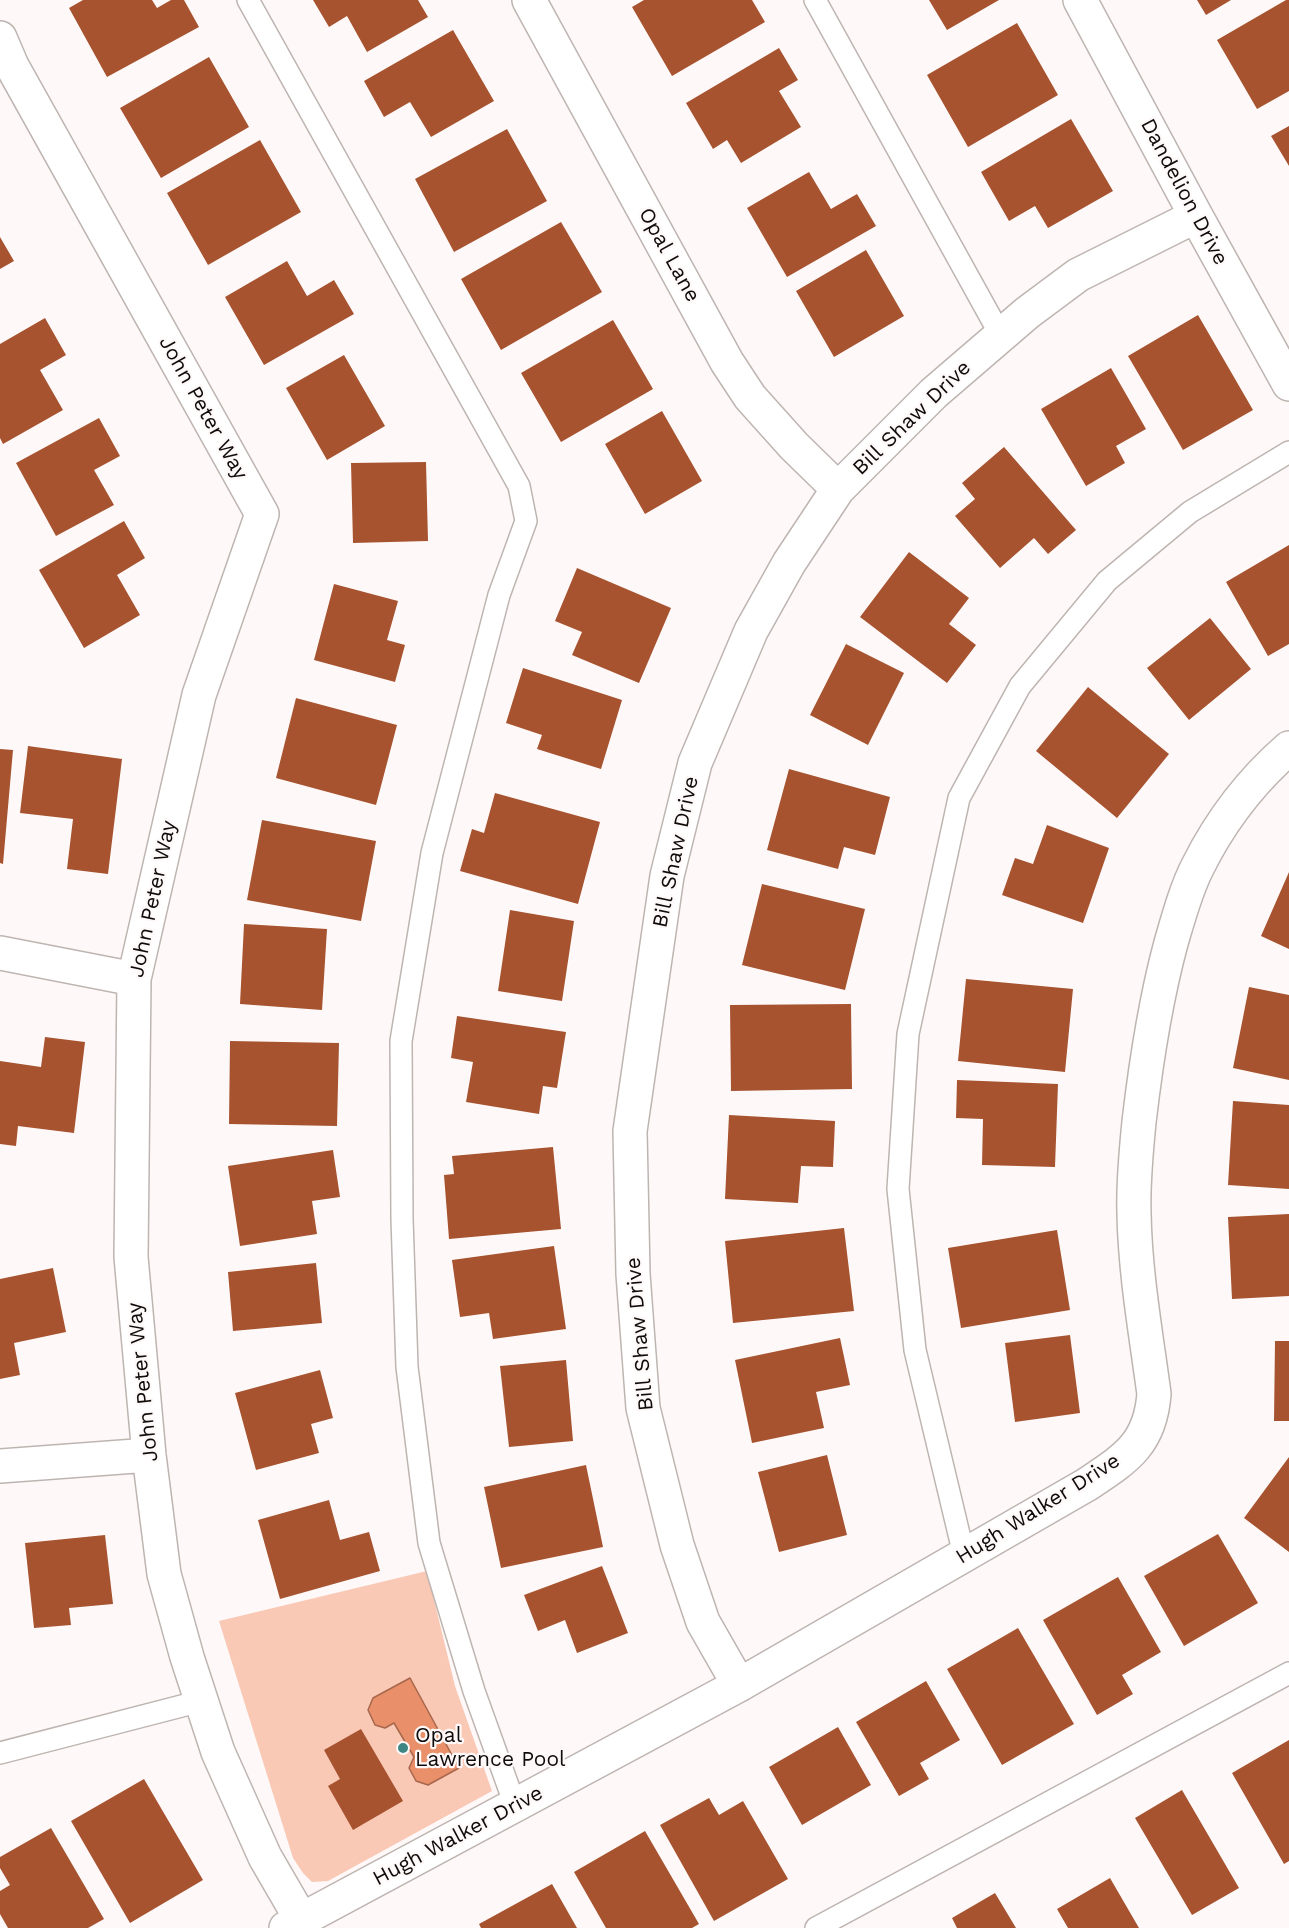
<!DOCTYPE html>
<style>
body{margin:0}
canvas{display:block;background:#fef9f8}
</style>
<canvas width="1289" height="1928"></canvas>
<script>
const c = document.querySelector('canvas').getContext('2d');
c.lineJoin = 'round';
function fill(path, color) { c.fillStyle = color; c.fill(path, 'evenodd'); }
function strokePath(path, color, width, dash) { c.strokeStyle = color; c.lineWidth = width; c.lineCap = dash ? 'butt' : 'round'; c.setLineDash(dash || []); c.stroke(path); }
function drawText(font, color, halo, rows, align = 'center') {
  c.font = font + ' "Work Sans",sans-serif'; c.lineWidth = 4.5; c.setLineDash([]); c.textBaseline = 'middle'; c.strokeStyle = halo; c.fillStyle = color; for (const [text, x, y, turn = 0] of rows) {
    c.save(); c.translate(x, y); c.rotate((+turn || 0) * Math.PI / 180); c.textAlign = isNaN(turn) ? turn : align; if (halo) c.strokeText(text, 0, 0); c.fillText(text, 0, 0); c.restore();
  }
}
fill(new Path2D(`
 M427,1571L455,1686L492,1791L328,1881L312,1882L303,1873L293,1858L219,1621Z`), '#fac9b6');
const water = new Path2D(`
 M410,1678L459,1768L428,1785L416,1781L409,1768L414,1757L394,1723L385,1728L375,1725L368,1710L373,1698Z`);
fill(water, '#e98f69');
strokePath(water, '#a7674c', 1.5);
fill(new Path2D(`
 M83,0H152L157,8L171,0H184L199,27L107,77L69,8Z
 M313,0H418L428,17L367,52L347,16L329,27Z
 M644,0H752L765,22L672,76L632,7Z
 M929,0H999L947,30Z
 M1197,0H1231L1206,15Z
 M1286,0H1289V91L1257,109L1217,40Z
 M1017,23L1058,95L968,147L927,75Z
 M453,30L494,101L431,137L410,102L384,117L364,81Z
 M779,48L798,80L779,91L801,127L741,163L727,140L713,149L686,103Z
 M209,57L249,127L161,178L120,108Z
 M1071,119L1113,191L1048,228L1035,206L1009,221L981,172Z
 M1289,126V166L1271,136Z
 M507,129L547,201L454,252L415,179Z
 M260,140L301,212L208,265L167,193Z
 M809,172L831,209L857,194L876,226L787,277L747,208Z
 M561,222L602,292L501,350L461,279Z
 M0,237L14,261L0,269Z
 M866,250L904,316L834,357L796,291Z
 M287,261L307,296L334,280L354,314L264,365L225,297Z
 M1198,315L1253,410L1183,450L1128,356Z
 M45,318L66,355L40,370L63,410L3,444L0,438V344Z
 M613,320L653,389L561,442L521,373Z
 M344,355L385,426L327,460L286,388Z
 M1111,368L1146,429L1116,446L1125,463L1086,486L1041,409Z
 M662,411L702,481L645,514L605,444Z
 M99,418L120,456L94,470L114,505L56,536L16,463Z
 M1004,447L1076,530L1048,554L1034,538L1000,568L955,516L975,499L962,483Z
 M426,462L428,541L353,543L351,463Z
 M124,521L145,558L117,575L140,615L84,648L39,570Z
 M1289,545V644L1268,656L1226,582Z
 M909,552L969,598L949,624L976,645L947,683L860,617Z
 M577,568L671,608L639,683L572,655L582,632L555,621Z
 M334,584L398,601L387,640L405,645L395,682L314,660Z
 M1210,618L1251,669L1189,720L1147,668Z
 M846,644L904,673L868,745L810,715Z
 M523,668L622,700L601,769L537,749L542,735L506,723Z
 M1088,687L1169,754L1117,818L1036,751Z
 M296,698L397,725L376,805L276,778Z
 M28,746L122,759L108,874L67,869L73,819L20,813Z
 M0,749L13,750L3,864L0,863Z
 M789,769L890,797L875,855L844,847L838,869L767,850Z
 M495,793L600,822L578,904L460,871L472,829L484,833Z
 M262,820L376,841L361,921L247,900Z
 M1047,825L1109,848L1083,923L1002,895L1015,858L1033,864Z
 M1289,872V949L1261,936Z
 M762,884L865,909L845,990L742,965Z
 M510,910L574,921L562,1001L498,991Z
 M244,924L327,929L322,1010L240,1004Z
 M966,979L1073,989L1065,1072L958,1061Z
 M1249,987L1289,995V1080L1233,1068Z
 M851,1004L852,1089L731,1091L730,1005Z
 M457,1016L566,1032L557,1088L543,1086L539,1114L466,1102L473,1062L451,1058Z
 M45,1037L85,1042L74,1133L18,1126L16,1146L0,1144V1061L41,1067Z
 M230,1041L339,1043L337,1126L229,1124Z
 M957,1080L1058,1084L1055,1167L982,1165L983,1119L956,1118Z
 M1233,1101L1289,1105V1189L1228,1185Z
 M729,1115L835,1121L833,1167L801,1166L798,1203L725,1199Z
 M553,1147L561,1229L449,1239L444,1175L454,1174L452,1156Z
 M333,1150L340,1197L312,1201L317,1234L240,1246L228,1166Z
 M1289,1214V1296L1232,1299L1228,1217Z
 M844,1228L854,1311L733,1323L725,1241Z
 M1057,1230L1070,1310L961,1328L948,1248Z
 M554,1246L566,1329L493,1339L489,1313L460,1317L452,1260Z
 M316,1263L322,1323L233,1331L228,1272Z
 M53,1268L66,1332L14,1343L20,1375L0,1379V1279Z
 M1070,1335L1080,1413L1015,1422L1005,1343Z
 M840,1338L850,1385L816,1392L824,1428L752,1443L735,1360Z
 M1275,1341H1289V1421H1274Z
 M566,1360L573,1441L509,1447L500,1366Z
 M320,1370L333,1418L311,1424L319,1453L256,1470L235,1393Z
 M827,1455L847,1535L779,1552L758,1472Z
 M1289,1457V1552L1244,1518Z
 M586,1465L603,1547L501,1568L484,1487Z
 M329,1500L340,1540L369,1532L380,1571L280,1599L258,1520Z
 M1218,1534L1258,1603L1184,1646L1144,1576Z
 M105,1535L113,1604L69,1608L71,1625L34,1628L25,1543Z
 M602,1566L628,1633L577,1653L565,1620L538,1631L524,1595Z
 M1118,1577L1161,1652L1122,1675L1133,1694L1097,1715L1043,1620Z
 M1018,1628L1074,1724L1002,1765L947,1669Z
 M926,1681L960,1740L920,1763L929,1779L899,1796L856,1722Z
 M838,1727L871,1785L802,1825L769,1767Z
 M361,1729L403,1801L353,1830L328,1786L340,1779L324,1750Z
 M1289,1740V1861L1284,1864L1232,1773Z
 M144,1779L203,1880L130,1923L71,1821Z
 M1182,1790L1239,1888L1192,1915L1135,1818Z
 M709,1798L719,1815L743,1801L788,1879L714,1921L660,1825Z
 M51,1828L104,1919L88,1928H8L0,1914V1891L10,1885L0,1868V1857Z
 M645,1831L699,1924L692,1928H606L574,1872Z
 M1110,1878L1139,1928H1068L1057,1909Z
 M552,1884L577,1928H481L479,1924Z
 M995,1893L1016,1928H957L952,1918Z`), '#a7532f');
const service = new Path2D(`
 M248,0L519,486L526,521L499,595L432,853L401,1041L402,1219L407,1367L429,1543L474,1691L515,1805
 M815,0L1001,336
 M964,1555L915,1350L898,1189L908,1034L959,798L1020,686L1107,581L1190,512L1289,452
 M0,1753L201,1701
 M816,1928L1289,1673`);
const minor = new Path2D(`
 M529,0L727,362L750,397L794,446L838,489
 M1080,0L1196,216L1289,384
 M0,38L12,66L262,514L199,695L134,979L131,1257L149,1455L164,1574L187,1657L218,1752L265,1857L301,1919
 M0,953L134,979
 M0,1466L149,1455
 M739,1685L703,1622L677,1545L643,1408L633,1274L630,1131L667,876L695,763L751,631L789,563L838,489L934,393L1027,313L1078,275L1196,216
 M286,1928L739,1685L1086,1485C1125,1459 1150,1445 1154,1394C1146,1334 1135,1273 1134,1213C1133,1183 1136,1152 1139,1122C1146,1062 1155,1002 1171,943C1178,919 1186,889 1198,866C1221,820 1250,782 1289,748`);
strokePath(service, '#beb5b1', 24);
strokePath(minor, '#beb5b1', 36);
strokePath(service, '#fff', 21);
strokePath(minor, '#fff', 33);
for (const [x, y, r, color] of [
 [403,1748,6,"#3e8684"]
]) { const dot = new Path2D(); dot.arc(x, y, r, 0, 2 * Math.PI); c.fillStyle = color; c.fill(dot); strokePath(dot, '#fef9f8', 2); }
drawText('21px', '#0e0b0a', '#fef9f8', [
 ["Dandelion Drive",1184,192,62],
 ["Opal Lane",669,255,61],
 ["John Peter Way",203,408,61],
 ["Bill Shaw Drive",912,418,-44],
 ["Bill Shaw Drive",676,852,-78],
 ["John Peter Way",153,899,-78],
 ["Bill Shaw Drive",640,1334,-95],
 ["John Peter Way",143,1382,-96],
 ["Hugh Walker Drive",1038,1509,-32],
 ["Hugh Walker Drive",458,1836,-28]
]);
drawText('21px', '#0e0b0a', '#fef9f8', [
 ["Opal",415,1736],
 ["Lawrence Pool",415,1760]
], 'left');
</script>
